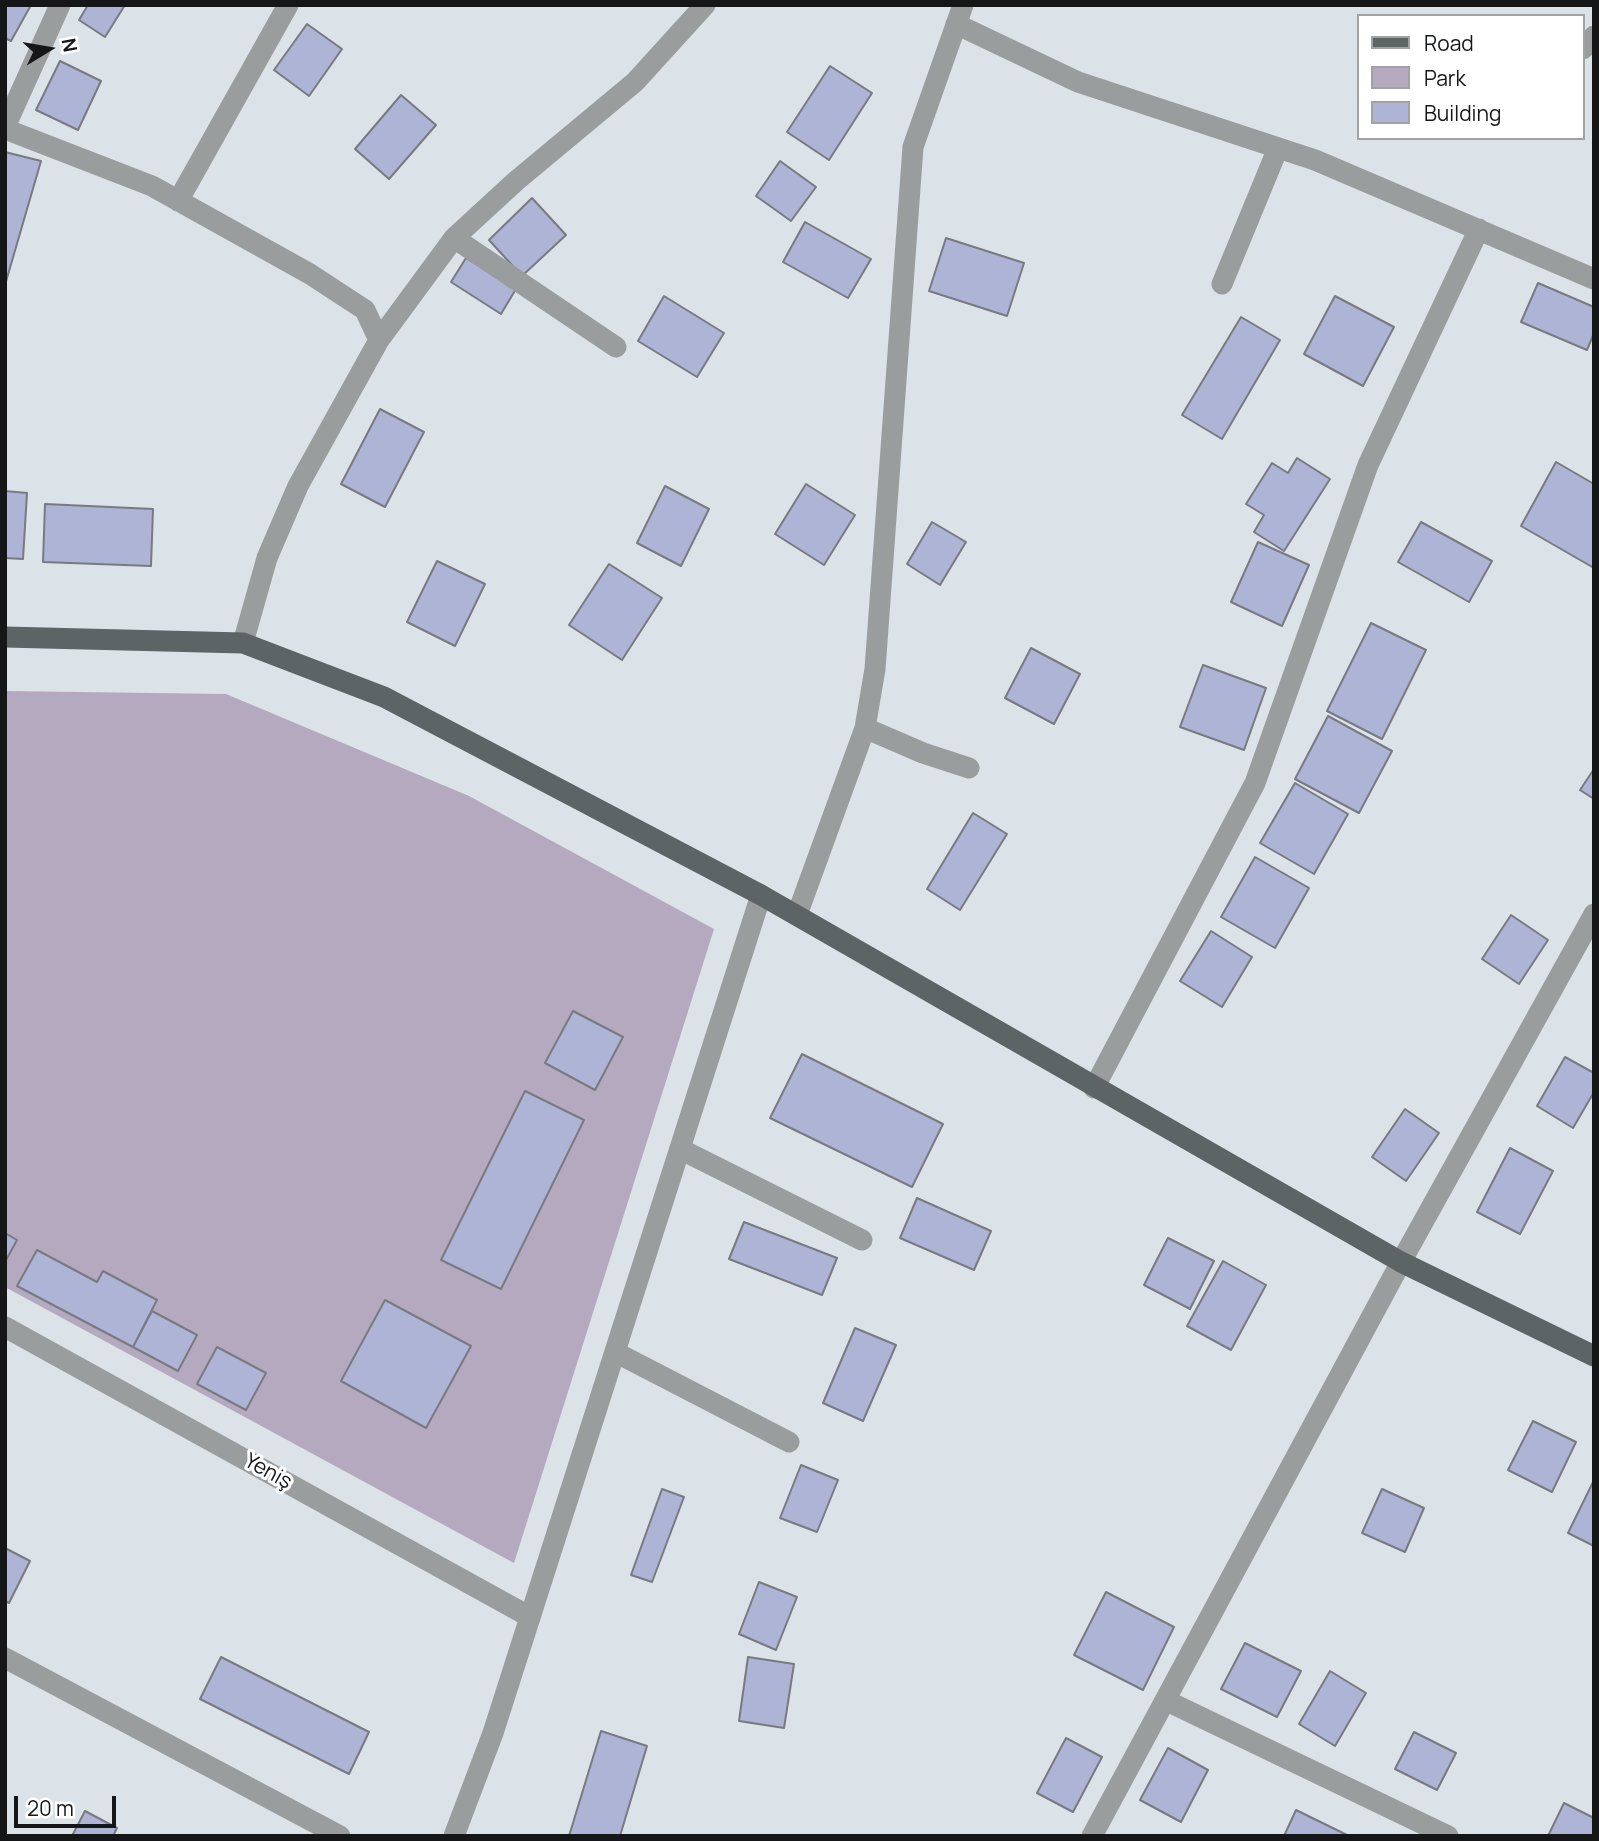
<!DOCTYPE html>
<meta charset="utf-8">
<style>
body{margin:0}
#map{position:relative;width:1599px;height:1841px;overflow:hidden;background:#dbe2e8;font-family:Manrope,sans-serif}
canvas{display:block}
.frame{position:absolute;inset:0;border:7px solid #141618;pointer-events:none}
.legend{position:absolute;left:1357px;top:14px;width:228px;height:126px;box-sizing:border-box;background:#fff;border:2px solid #a1a2a3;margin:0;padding:9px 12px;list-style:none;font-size:21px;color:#141618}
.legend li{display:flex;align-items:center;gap:14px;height:35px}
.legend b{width:35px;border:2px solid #a1a2a3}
.north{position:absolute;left:14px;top:14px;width:70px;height:70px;-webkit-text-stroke:5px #fff;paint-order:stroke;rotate:79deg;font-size:19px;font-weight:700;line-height:28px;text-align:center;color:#141618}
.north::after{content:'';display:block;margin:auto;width:24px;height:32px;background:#141618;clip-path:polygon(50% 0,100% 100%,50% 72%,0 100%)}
.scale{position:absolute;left:14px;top:1796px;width:102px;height:32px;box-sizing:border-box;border:4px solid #141618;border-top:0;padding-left:9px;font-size:21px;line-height:24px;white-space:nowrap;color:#141618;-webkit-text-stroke:5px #fff;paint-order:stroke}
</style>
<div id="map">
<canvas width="1599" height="1841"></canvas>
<div class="frame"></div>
<ul class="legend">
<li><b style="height:9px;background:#5d6466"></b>Road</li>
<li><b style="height:19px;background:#b4a9be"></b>Park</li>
<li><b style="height:19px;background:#adb4d5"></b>Building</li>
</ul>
<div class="north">N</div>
<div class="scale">20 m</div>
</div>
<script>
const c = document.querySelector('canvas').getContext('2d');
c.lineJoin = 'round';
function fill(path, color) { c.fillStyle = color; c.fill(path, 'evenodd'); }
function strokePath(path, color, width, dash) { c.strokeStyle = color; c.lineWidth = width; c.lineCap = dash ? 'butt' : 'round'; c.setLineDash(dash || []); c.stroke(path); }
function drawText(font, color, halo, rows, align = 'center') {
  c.font = font + ' Manrope,sans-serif'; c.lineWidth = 6; c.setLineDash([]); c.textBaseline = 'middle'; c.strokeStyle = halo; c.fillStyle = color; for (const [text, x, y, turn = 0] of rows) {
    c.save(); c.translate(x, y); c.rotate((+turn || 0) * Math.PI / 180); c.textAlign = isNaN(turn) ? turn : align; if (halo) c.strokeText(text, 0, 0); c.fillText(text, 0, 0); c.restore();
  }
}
fill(new Path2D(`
 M5,691L226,694L469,796L714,929L514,1563L5,1287Z`), '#b4a9be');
const building = new Path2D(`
 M5,5H31L11,41L5,38Z
 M88,5H125L105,37L79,20Z
 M307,24L342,49L309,96L274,70Z
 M60,61L101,81L78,130L36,110Z
 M830,66L872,93L829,160L787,132Z
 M401,95L436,125L389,179L355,149Z
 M5,152L41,161L5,285Z
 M780,161L816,187L791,221L756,196Z
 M532,198L566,235L522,276L489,240Z
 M805,222L871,259L848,298L783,262Z
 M946,238L1024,263L1007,316L929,291Z
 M466,258L516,289L501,314L451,282Z
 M1538,283L1594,307V333L1587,350L1521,322Z
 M664,296L724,333L697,377L638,341Z
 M1335,296L1394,327L1363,386L1304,354Z
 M1241,317L1280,340L1222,439L1182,415Z
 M380,409L424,432L385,507L341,484Z
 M1297,458L1330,479L1284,551L1254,532L1264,515L1246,504L1272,463L1288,473Z
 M1556,462L1594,484V568L1521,526Z
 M806,484L855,515L824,565L775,534Z
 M665,486L709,509L681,566L637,543Z
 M5,491L27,493L23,559L5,558Z
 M45,504L153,509L151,566L43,562Z
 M932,522L966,542L940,585L907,564Z
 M1421,522L1492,561L1469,602L1398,562Z
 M1258,542L1309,565L1282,626L1231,602Z
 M437,561L485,584L455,646L407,622Z
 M609,564L662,598L622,660L569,625Z
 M1371,623L1426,650L1382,739L1327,711Z
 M1031,648L1080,674L1054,724L1005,698Z
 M1203,665L1266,688L1244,750L1180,727Z
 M1328,716L1392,751L1359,813L1295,779Z
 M1594,769V799L1580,790Z
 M1295,783L1348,814L1314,874L1260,843Z
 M973,813L1007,834L960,910L927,889Z
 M1255,857L1309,888L1275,948L1221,917Z
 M1511,915L1548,940L1519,984L1482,959Z
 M1211,931L1252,957L1222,1007L1180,981Z
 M573,1011L623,1037L595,1090L545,1063Z
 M802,1054L943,1124L912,1187L770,1118Z
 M1565,1057L1594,1073V1092L1573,1128L1537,1106Z
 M525,1091L584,1120L501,1289L441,1260Z
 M1405,1109L1439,1133L1406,1181L1372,1157Z
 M1510,1148L1553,1171L1520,1234L1477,1212Z
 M917,1198L991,1231L974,1270L900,1238Z
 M744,1222L837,1258L822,1295L729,1259Z
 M5,1233L17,1240L5,1262Z
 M1168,1238L1214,1261L1190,1309L1144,1285Z
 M37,1250L97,1282L103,1271L157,1300L133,1347L17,1286Z
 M1223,1261L1266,1285L1231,1350L1187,1326Z
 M385,1300L471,1346L426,1428L341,1381Z
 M152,1311L197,1335L178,1371L133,1347Z
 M855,1328L896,1345L863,1421L823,1403Z
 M217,1347L266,1373L246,1410L197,1384Z
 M1533,1421L1576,1442L1552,1492L1508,1470Z
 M801,1465L838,1480L817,1532L780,1518Z
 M1594,1480V1546L1568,1533Z
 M662,1489L684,1497L652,1582L631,1575Z
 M1382,1489L1424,1508L1405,1552L1362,1533Z
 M5,1548L30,1561L9,1603L5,1601Z
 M759,1582L797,1597L776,1650L739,1634Z
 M1106,1592L1174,1627L1143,1690L1074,1655Z
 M1245,1643L1301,1671L1277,1717L1221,1689Z
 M221,1657L369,1732L349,1774L200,1699Z
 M748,1657L794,1664L784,1728L739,1721Z
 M1330,1671L1366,1693L1335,1746L1299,1724Z
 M601,1731L647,1746L620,1836H569Z
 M1414,1732L1456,1753L1437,1790L1395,1769Z
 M1066,1738L1102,1757L1073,1812L1037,1793Z
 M1168,1748L1208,1770L1181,1822L1140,1800Z
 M1564,1803L1594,1818V1836H1548Z
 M1296,1810L1347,1835L1346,1836H1284Z
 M85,1811L117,1828L113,1836H72Z`);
fill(building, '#adb4d5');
strokePath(building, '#797a81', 2);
strokePath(new Path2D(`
 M956,24L1078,82L1315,160L1594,279
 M1583,49L1594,36
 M5,127L60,5
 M5,129L152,186L310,274L365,310L379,340L298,486L267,558L243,643
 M178,201L288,5
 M454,238L616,347
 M1222,284L1278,148
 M379,340L454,238L516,181L635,82L705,5
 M865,728L923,753L969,768
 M797,915L865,728L875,669L913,147L963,5
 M1094,1088L1255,783L1368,465L1479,229
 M680,1149L862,1240
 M5,1327L530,1617
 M615,1352L789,1442
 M5,1658L340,1836
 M1165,1700L1448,1836
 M454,1836L493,1733L761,895
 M1092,1836L1401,1262L1594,914`), '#999d9d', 21);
strokePath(new Path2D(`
 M5,637L243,643L384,697L761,895L1401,1262L1594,1356`), '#5d6466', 21);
drawText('21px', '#141618', '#fff', [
 ["Yeniş",268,1472,29]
]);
</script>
